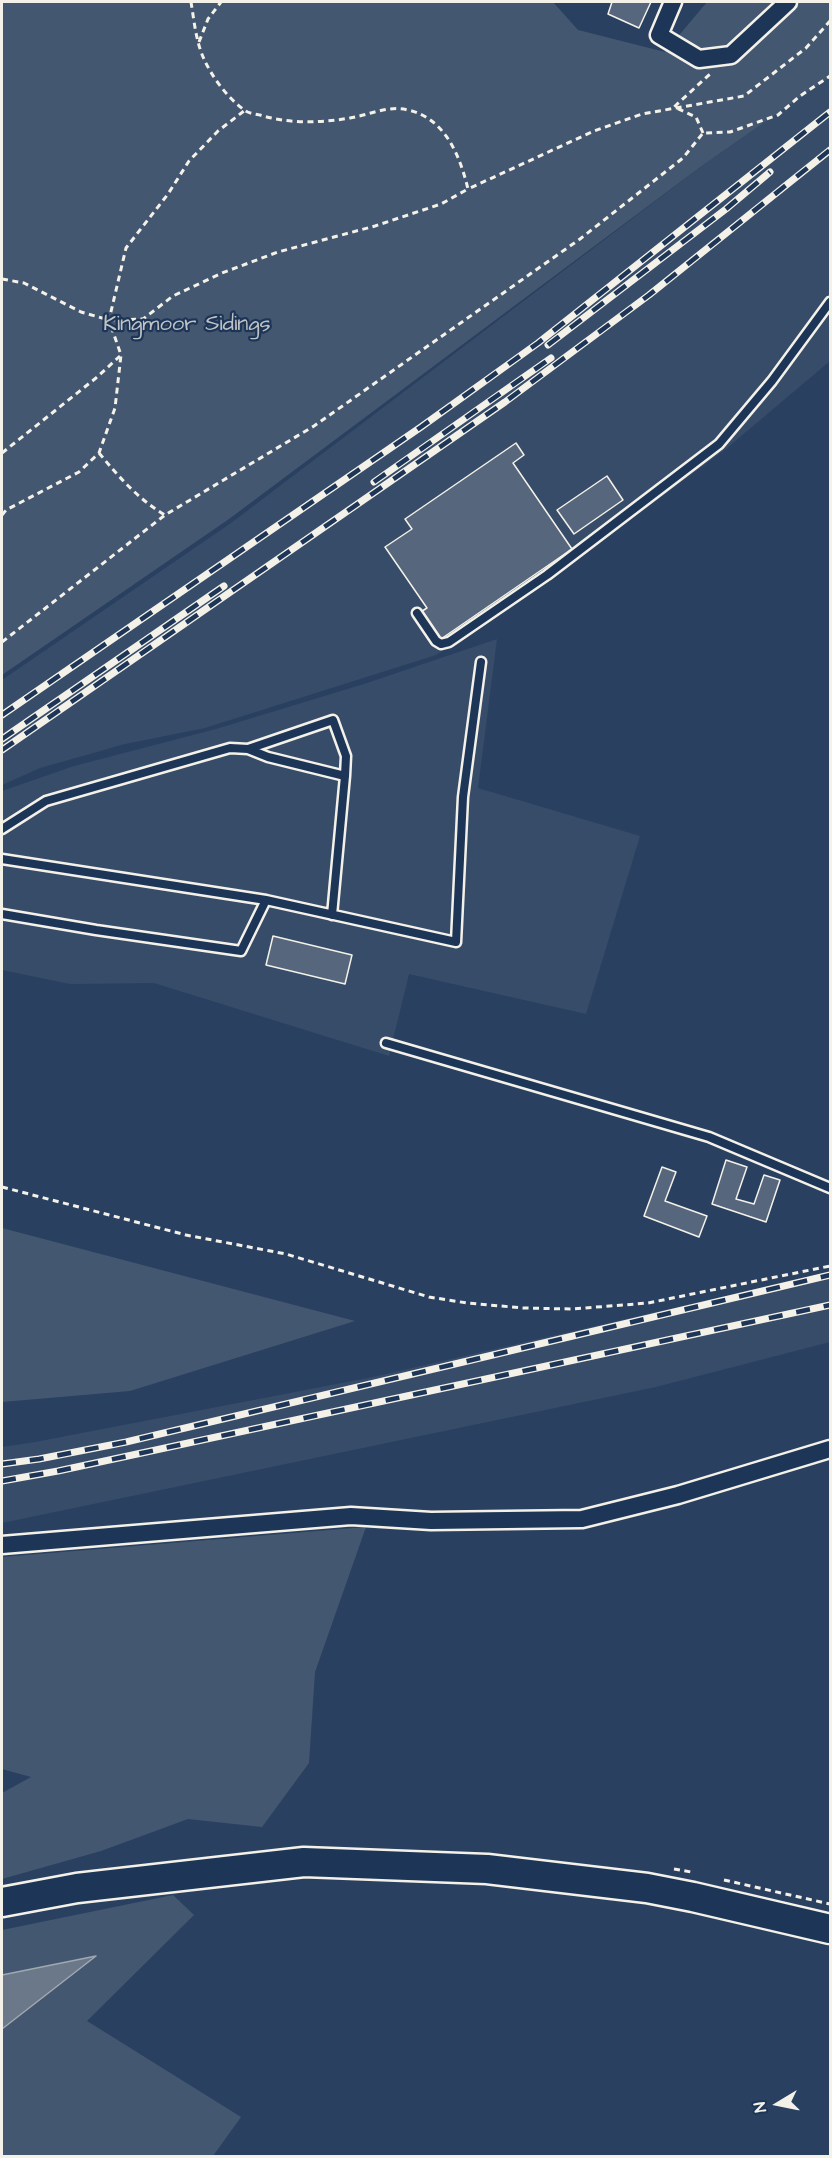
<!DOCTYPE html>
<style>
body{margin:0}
#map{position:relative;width:832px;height:2158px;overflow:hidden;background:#2a4060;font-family:"Architects Daughter",sans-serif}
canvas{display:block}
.frame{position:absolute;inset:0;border:3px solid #f4f1e8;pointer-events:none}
.north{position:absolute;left:748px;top:2074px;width:60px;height:60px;-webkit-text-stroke:4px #1d3557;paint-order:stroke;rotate:260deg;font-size:16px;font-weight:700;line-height:24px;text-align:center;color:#f4f1e8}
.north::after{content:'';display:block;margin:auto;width:21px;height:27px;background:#f4f1e8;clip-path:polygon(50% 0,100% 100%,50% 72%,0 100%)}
</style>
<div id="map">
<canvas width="832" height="2158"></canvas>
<div class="frame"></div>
<div class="north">N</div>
</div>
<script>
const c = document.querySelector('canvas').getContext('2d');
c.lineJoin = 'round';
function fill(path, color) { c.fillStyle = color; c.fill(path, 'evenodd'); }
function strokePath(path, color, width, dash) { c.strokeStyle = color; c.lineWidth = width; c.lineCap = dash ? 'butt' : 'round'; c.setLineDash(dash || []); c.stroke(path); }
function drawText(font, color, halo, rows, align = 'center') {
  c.font = font + ' "Architects Daughter",sans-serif'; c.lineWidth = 4.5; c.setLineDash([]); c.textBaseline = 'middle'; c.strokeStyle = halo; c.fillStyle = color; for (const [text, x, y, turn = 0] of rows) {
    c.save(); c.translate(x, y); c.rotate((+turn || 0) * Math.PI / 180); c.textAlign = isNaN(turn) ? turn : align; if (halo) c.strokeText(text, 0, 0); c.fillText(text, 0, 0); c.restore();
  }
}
fill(new Path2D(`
 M830,77V361L727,448L587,552L436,655L205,728L125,744L40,768L2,785V680L231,523L703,165Z
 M497,639L478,788L640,836L586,1014L409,974L389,1056L154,983L70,984L2,970V791L74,766L216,729L367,683Z
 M830,1272V1342L656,1387L2,1523V1447L35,1442L373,1377Z`), '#374c69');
fill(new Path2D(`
 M2,2H553L578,30L665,52L707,2H830V77L703,165L229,519L2,675Z
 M2,1228L355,1321L130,1391L2,1402Z
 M366,1527L315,1672L309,1763L262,1827L188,1819L101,1851L2,1879V1793L31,1777L2,1769V1557Z
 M173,1895L194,1915L87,2021L241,2117L213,2156H2V1930Z`), '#445771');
const water = new Path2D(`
 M96,1956L2,2029V1975Z`);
fill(water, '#6a788a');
strokePath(water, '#a1a8b0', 1.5);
const building = new Path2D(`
 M612,2H651L639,28L608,14Z
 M516,443L524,455L513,463L572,549L438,641L419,613L427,608L385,547L412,529L405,519Z
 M607,476L623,500L574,534L557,510Z
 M273,936L352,955L345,984L266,965Z
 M726,1160L747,1167L736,1199L754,1204L764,1175L780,1180L766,1222L712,1204Z
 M662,1167L676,1172L665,1201L707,1216L699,1237L644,1216Z`);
fill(building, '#56677d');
strokePath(building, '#f4f1e8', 1.5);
const service = new Path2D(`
 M417,613L436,641L441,644L449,642L547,575L719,444L772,381L830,302
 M2,829L46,801L230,748L248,749
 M2,859L266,900L241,951L96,930L2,914
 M266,900L456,942L463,797L481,662
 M332,915L345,776L346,756L333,720L248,749L268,757L345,776
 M386,1043L709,1137L830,1188`);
const minor = new Path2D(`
 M673,2L659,35L699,59L731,55L788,2
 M2,1545L351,1516L431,1521L582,1519L678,1495L830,1449`);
const trunk = new Path2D(`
 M2,1902L77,1888L304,1862L487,1869L647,1888L693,1897L830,1929`);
strokePath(service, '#f4f1e8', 13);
strokePath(minor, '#f4f1e8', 21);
strokePath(trunk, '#f4f1e8', 33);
strokePath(new Path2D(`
 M191,2C194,20 196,42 204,59C212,77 227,97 243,109C247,113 254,114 260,115C289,124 320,123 350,118C369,115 388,105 408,110C445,118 460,156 468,189L594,131L642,114L744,96L806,48L830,21
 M199,42L208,19L221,2
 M703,133L696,117L674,107L710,74
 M2,279L24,283L81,312L109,320L143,319L173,296L222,273L278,252L375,226L441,204L468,189
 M2,453L96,378L120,356
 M99,453C119,477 138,499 165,515
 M2,515L6,510L79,472L99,453L115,408L121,355L109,320L126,248L168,194L189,161L218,131L244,111
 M2,642L165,515L314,426L580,239L683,158L703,133L730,132L778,115L800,96L830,76
 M2,1187L186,1235L286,1254L429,1297L467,1303L523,1308L572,1309L648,1303L830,1266
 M674,1869L691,1872
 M724,1880L830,1904`), '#f4f1e8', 3, [6, 4.5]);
strokePath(service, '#1d3557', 8);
strokePath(minor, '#1d3557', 16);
strokePath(trunk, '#1d3557', 28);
const rail = new Path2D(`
 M548,345L726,209L770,172
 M374,482L551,358
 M2,715L421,427L538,343L830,112
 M2,739L224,586
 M2,750L505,402L649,295L830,150
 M2,1464L39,1459L126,1442L830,1275
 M2,1481L58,1471L830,1305`);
strokePath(rail, '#f4f1e8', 7);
strokePath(rail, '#1d3557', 4.5, [14]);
drawText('22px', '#bfc3c4', '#1d3557', [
 ["Kingmoor Sidings",187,325]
]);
</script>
